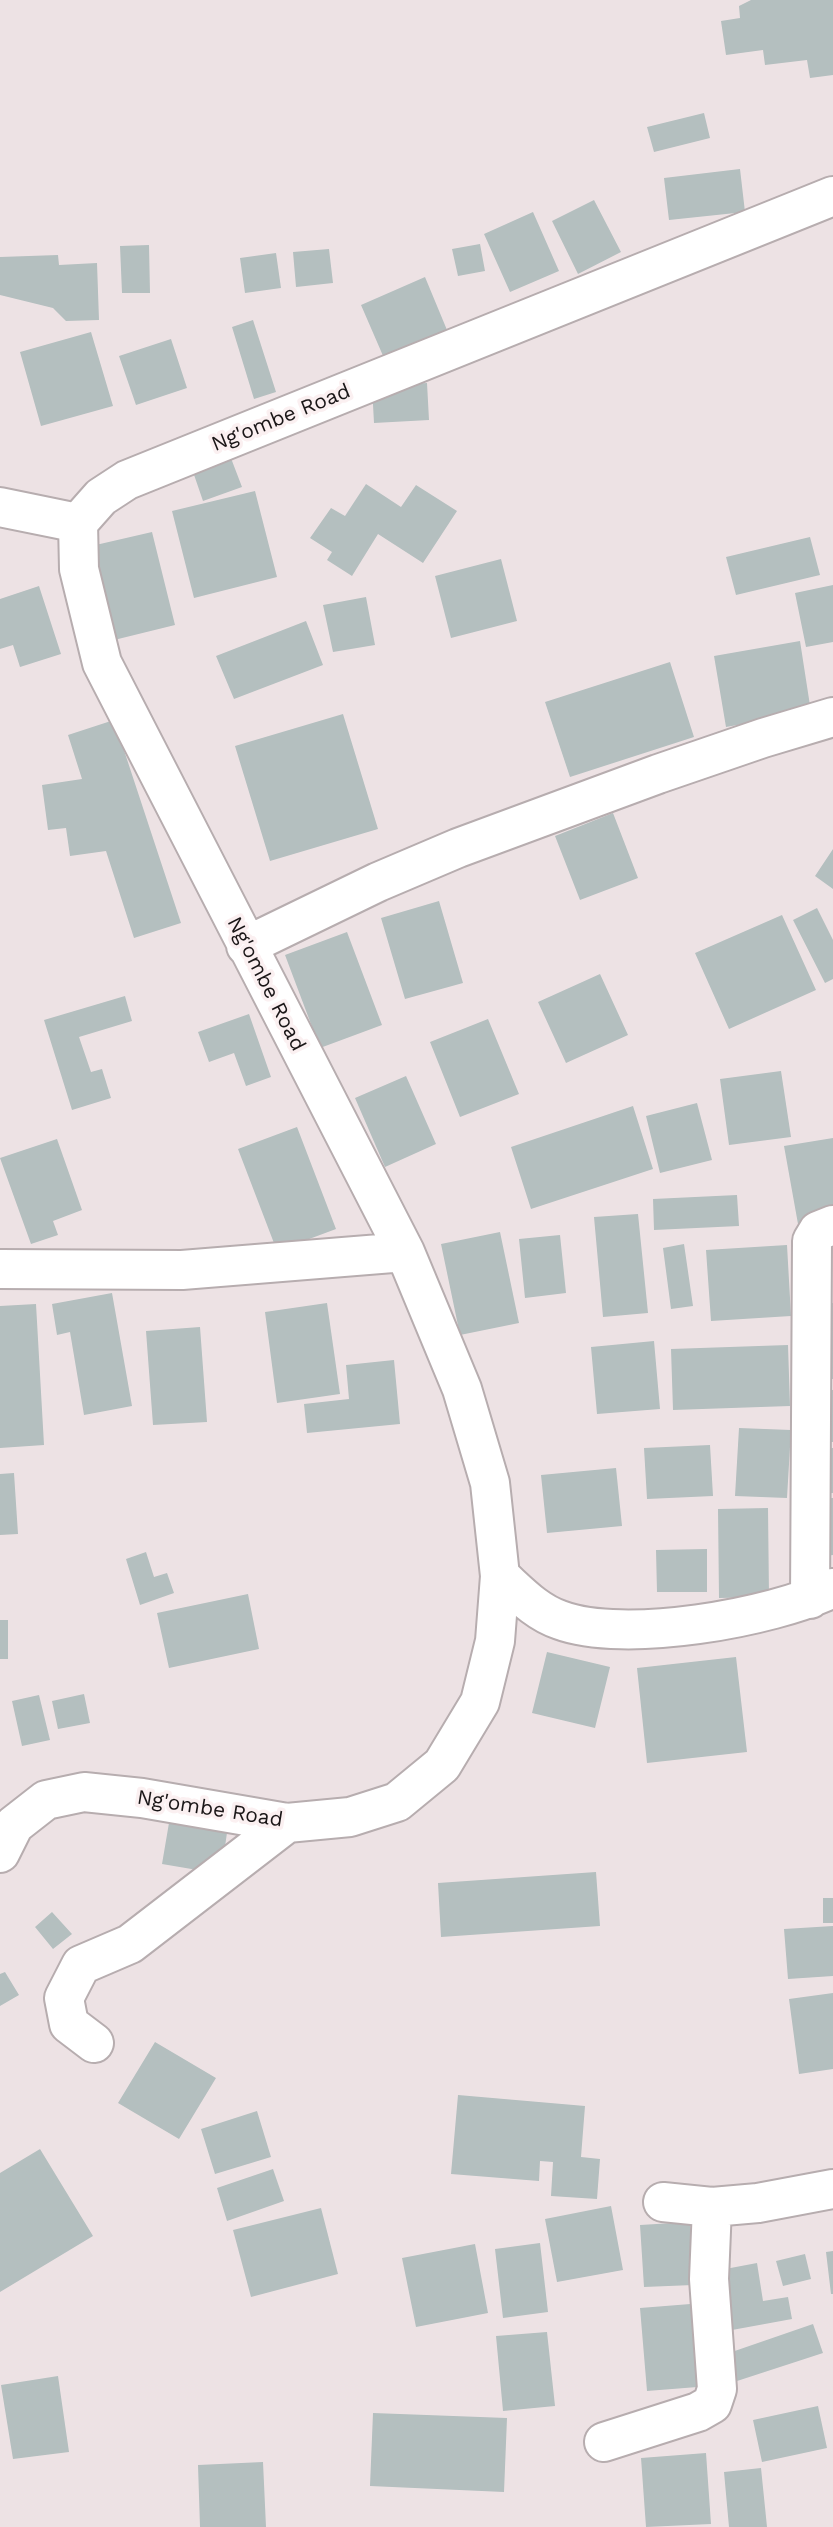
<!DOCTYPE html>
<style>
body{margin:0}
canvas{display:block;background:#ede2e4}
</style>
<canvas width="833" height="2527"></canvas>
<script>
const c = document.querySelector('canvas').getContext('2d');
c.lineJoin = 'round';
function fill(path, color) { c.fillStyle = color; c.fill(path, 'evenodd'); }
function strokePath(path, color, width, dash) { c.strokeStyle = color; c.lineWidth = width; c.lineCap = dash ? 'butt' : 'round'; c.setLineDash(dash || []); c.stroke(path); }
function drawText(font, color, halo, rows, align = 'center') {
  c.font = font + ' "Work Sans",sans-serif'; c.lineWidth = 7; c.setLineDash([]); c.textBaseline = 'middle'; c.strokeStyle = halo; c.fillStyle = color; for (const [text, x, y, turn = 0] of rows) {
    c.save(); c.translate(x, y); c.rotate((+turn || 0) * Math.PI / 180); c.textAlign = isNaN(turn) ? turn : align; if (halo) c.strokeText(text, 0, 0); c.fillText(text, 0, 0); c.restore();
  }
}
fill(new Path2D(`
 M751,0H833V75L810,78L807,60L765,65L763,50L726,55L721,21L740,18L739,6Z
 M704,113L710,138L654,152L647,127Z
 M740,169L745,212L669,220L664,178Z
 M594,200L621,252L578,274L552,221Z
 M533,212L559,271L510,292L484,234Z
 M480,244L485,271L458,276L452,249Z
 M149,245L150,293H122L120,246Z
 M329,249L333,283L296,287L293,252Z
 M276,253L281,288L245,293L240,258Z
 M58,255L59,265L97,263L99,320L66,321L53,308L0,295V257Z
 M425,277L447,330L433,336L432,346L387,365L361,305Z
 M253,320L276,392L254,399L232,327Z
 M91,332L113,406L41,426L20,352Z
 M171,339L187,388L136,405L119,356Z
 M427,383L429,420L374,423L372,386Z
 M229,453L242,487L203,501L191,466Z
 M366,484L401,507L416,485L457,511L423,563L378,534L352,576L327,560L332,552L310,538L331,508L345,516Z
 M255,491L277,577L194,598L172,511Z
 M152,532L175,625L110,641L87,547Z
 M810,537L820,575L736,595L726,557Z
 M501,559L517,621L451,638L435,576Z
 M833,585V642L806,647L795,593Z
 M39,586L61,654L20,667L13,645L0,649V599Z
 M366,597L375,645L333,652L323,605Z
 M306,621L323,665L234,699L216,656Z
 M800,641L811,712L726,727L714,656Z
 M670,662L694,737L570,777L545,702Z
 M343,714L378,829L270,861L235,746Z
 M114,720L181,923L134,938L106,851L70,856L66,828L48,830L42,785L82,779L68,735Z
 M613,813L638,878L580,900L555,836Z
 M833,849V889L815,876Z
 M439,901L463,983L405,999L381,918Z
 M817,908L833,940V979L825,983L793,920Z
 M782,915L816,990L729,1029L695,953Z
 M347,932L382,1025L320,1048L285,955Z
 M600,974L628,1035L566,1063L538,1002Z
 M125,996L132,1021L79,1037L91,1072L102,1069L111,1098L72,1110L44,1020Z
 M249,1014L271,1077L246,1086L234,1053L209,1062L198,1032Z
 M488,1019L519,1094L460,1117L430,1042Z
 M781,1071L791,1137L729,1145L720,1079Z
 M406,1076L436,1144L385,1167L355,1098Z
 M697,1103L712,1160L660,1173L646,1116Z
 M633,1106L653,1169L531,1209L511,1147Z
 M297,1127L336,1229L277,1251L238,1149Z
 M833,1138V1218L798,1224L784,1146Z
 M57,1139L82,1210L53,1221L58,1235L31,1244L0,1158Z
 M737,1195L739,1226L654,1230L653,1199Z
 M638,1214L648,1313L603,1317L594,1217Z
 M500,1232L519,1323L460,1335L441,1244Z
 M560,1235L566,1293L525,1298L519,1239Z
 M684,1244L693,1306L671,1309L663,1248Z
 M787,1245L791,1316L711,1321L706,1250Z
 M112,1293L132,1406L84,1415L70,1332L57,1335L52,1304Z
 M327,1303L340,1394L277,1403L265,1312Z
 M833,1303V1379H823L819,1304Z
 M36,1304L44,1445L0,1448V1306Z
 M200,1327L207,1422L153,1425L146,1331Z
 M654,1341L660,1409L597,1414L591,1347Z
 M788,1345L790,1406L673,1410L671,1349Z
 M394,1360L400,1424L307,1433L304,1404L349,1399L346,1365Z
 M824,1389L833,1390V1442H823Z
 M739,1428L791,1430L787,1498L735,1496Z
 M710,1445L713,1496L647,1499L644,1448Z
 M833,1448V1493L816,1494L813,1449Z
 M616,1468L622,1526L547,1533L541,1475Z
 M14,1473L18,1534L0,1535V1474Z
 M821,1498H833V1555L824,1556Z
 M768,1508L769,1597L719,1598L718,1509Z
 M707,1549V1592H657L656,1550Z
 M146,1552L154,1577L167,1573L174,1593L140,1605L126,1559Z
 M248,1594L259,1649L169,1668L157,1613Z
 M0,1620H8V1659H0Z
 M547,1652L610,1667L595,1728L532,1713Z
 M736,1657L747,1752L647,1763L637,1668Z
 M84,1694L90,1723L58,1729L52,1701Z
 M39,1695L50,1740L22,1746L12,1701Z
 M170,1817L228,1826L221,1874L162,1864Z
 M596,1872L600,1926L441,1937L438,1883Z
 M823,1898H833V1923H823Z
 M52,1912L72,1934L53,1949L35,1927Z
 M833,1926V1976L788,1979L784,1929Z
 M5,1972L19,1995L0,2006V1974Z
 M833,1993V2069L799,2074L789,1999Z
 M155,2042L216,2078L179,2139L118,2103Z
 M458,2095L585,2106L581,2157L600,2159L597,2199L551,2196L553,2162L540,2161L539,2181L451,2174Z
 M257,2111L271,2157L215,2174L201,2129Z
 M40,2149L93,2236L0,2292V2173Z
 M273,2169L284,2201L227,2221L217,2188Z
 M611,2206L623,2270L557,2282L545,2219Z
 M321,2208L338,2274L251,2297L233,2230Z
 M690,2222L693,2285L644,2287L640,2225Z
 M540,2243L548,2312L503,2318L495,2249Z
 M475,2244L488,2313L416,2327L402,2258Z
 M833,2251V2294H831L826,2252Z
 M805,2254L811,2279L783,2286L776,2261Z
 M757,2263L763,2301L788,2297L792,2319L732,2330L720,2270Z
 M703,2303L710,2386L647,2391L640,2308Z
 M813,2324L823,2353L734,2382L726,2354Z
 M547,2332L555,2406L503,2411L496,2336Z
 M58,2376L69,2452L13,2459L1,2385Z
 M818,2406L827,2448L762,2462L753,2420Z
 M373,2413L507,2418L504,2492L370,2486Z
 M706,2453L711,2524L646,2527L641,2458Z
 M263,2462L266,2527H200L198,2465Z
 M761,2468L767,2527H729L724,2472Z`), '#b4bfbf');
const minor = new Path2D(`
 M0,507L78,523
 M246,946L378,882L458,848L658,774L763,738L833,717
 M0,1269L182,1270L405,1252
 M500,1576C519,1593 536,1612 560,1620C624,1644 772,1618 833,1588
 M810,1599L812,1241L818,1231L833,1225
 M0,1853L14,1825L46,1800L84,1792L142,1798L287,1823L350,1817L397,1802L442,1765L480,1702L495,1641L500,1576L490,1483L462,1389L405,1252L102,663L79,569L78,523L101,497L127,480L833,196
 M94,2043L69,2024L64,1998L81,1965L130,1944L287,1823
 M663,2202L712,2207L758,2203L833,2189
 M604,2442L698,2412L712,2404L717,2389L709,2279L712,2207`);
strokePath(minor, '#b7adaf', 42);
strokePath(minor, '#fff', 38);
drawText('21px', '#1a1617', '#fbf0f1', [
 ["Ng'ombe Road",281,418,-22],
 ["Ng'ombe Road",266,984,63],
 ["Ng'ombe Road",210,1809,9]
]);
</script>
